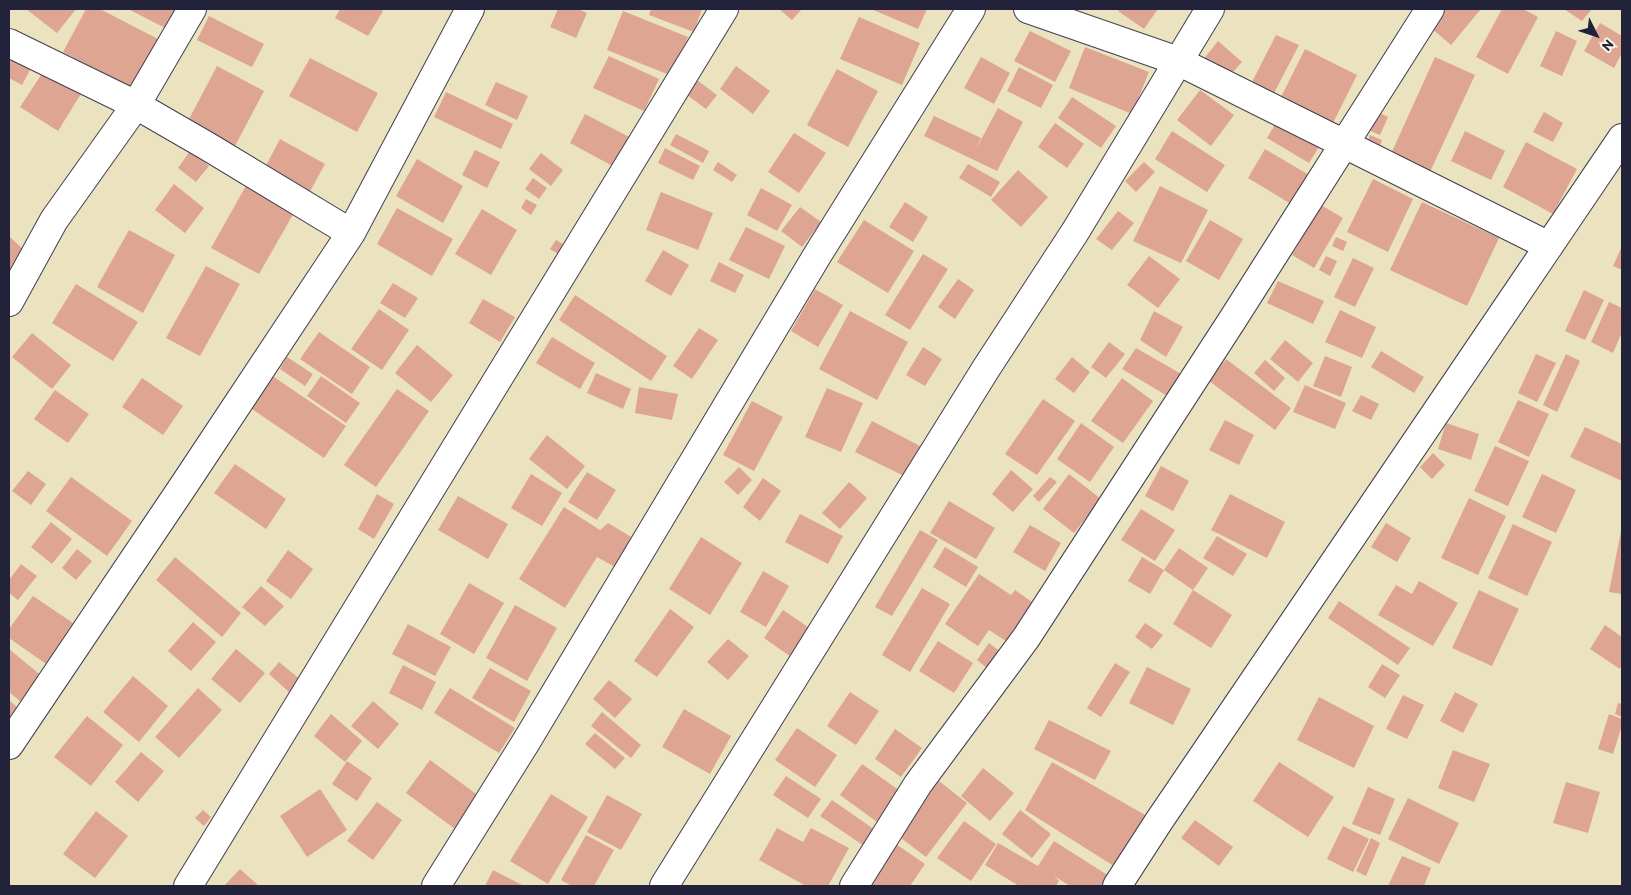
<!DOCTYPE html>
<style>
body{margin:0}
#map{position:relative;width:1631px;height:895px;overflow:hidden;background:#ebe2c0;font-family:Itim,sans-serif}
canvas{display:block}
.frame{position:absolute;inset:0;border:10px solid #22223b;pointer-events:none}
.north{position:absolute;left:1571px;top:10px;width:50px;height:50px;-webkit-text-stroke:4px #fcf5e5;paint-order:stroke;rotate:131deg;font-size:14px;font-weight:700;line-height:20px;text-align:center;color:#22223b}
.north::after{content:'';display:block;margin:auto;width:18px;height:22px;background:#22223b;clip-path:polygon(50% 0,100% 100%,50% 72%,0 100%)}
</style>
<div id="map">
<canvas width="1631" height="895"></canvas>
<div class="frame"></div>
<div class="north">N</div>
</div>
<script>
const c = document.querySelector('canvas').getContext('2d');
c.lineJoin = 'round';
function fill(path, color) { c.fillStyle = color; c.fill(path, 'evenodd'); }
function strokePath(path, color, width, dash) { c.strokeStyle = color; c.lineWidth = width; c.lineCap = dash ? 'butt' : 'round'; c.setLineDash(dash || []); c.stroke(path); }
fill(new Path2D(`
 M26,9H76L57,33Z
 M86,9H100L160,40L134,89L63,52Z
 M128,9H180L169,30Z
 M340,9H379L383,11L368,36L335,18Z
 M558,9H578L587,13L576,38L550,27Z
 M651,9H702L694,32L649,15Z
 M779,9H802L792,20Z
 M871,9H927L918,29Z
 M1120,9H1158L1144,29L1118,11Z
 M1446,9H1481L1451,45L1430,27Z
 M1502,9H1523L1538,17L1508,74L1476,57Z
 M1564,9H1592L1582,21Z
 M623,11L688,37L672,76L607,50Z
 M209,16L264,44L252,67L197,40Z
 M859,17L920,43L902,85L840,59Z
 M1600,23L1622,36V53L1614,68L1584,51Z
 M1030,31L1071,51L1055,82L1014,61Z
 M1556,31L1577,41L1562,76L1540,66Z
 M1276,35L1299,45L1274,93L1252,82Z
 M1218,41L1242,62L1225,81L1202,61Z
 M1085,47L1149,72L1132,114L1069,88Z
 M1305,49L1357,75L1333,123L1281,97Z
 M9,56L31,68L22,85L9,78Z
 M609,56L659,79L644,111L593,88Z
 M981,57L1010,73L994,104L964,88Z
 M1435,57L1475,75L1429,174L1390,156Z
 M310,58L378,93L357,132L289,96Z
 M47,66L84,89L58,131L20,107Z
 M217,66L264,91L235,146L188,121Z
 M736,66L770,91L753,114L720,89Z
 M1019,67L1053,85L1041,108L1007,91Z
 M837,69L878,91L848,147L807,125Z
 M697,80L717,95L706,109L687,95Z
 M496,82L528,96L517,120L485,105Z
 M1200,90L1234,115L1211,146L1177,120Z
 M446,92L513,124L501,149L434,117Z
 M1072,97L1116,126L1101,148L1058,118Z
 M998,108L1023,122L997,171L924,136L934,116L981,138L976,149Z
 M1375,111L1388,117L1380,135L1366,129Z
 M1544,112L1563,123L1553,142L1533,132Z
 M585,114L635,140L620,170L570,143Z
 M1280,116L1322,142L1309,163L1267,138Z
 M1055,123L1084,144L1067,168L1038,147Z
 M1172,131L1225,165L1207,192L1155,159Z
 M1465,131L1505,151L1491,180L1451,161Z
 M794,133L826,153L799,193L768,172Z
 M676,134L709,151L703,163L670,145Z
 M1370,135L1382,140L1376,156L1364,151Z
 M280,139L325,164L307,197L262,173Z
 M1526,142L1577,169L1553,214L1503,187Z
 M665,148L700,166L693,180L658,163Z
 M1265,149L1309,175L1291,204L1248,178Z
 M475,150L500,162L487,188L462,175Z
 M190,151L209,166L196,182L178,168Z
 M541,153L563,170L551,186L529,169Z
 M417,159L463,186L443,223L396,196Z
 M718,162L737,175L732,182L713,170Z
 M1144,162L1155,172L1136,192L1125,181Z
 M968,164L1000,182L991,197L959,178Z
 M1018,170L1048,197L1021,227L991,200Z
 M533,178L547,188L539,199L525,189Z
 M1373,179L1413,199L1388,252L1347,232Z
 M174,184L204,208L185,233L155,210Z
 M247,184L295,211L259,274L211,248Z
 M1160,186L1208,210L1181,263L1133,241Z
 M761,188L792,205L777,231L747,215Z
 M661,192L713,213L698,250L646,230Z
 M526,199L537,205L531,215L521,208Z
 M905,202L928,217L913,242L889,227Z
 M1422,202L1499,238L1467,306L1390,270Z
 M1321,205L1343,218L1314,268L1292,255Z
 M800,207L821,222L802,247L781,231Z
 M397,208L453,239L432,276L377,244Z
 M482,209L517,230L491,275L455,254Z
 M1118,211L1134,223L1112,250L1096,239Z
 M864,220L914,251L888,293L837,262Z
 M1210,220L1243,239L1219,280L1186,261Z
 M746,227L785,246L769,279L729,260Z
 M129,230L175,255L143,313L97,287Z
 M9,236L28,254L9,276Z
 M1336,237L1347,242L1343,251L1332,246Z
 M556,240L571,249L565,258L550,249Z
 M1622,246V270L1613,266Z
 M663,250L689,265L671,296L645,281Z
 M923,254L948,269L910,330L885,315Z
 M1149,256L1180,279L1158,308L1127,285Z
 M1326,256L1337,261L1330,276L1319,270Z
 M1353,258L1374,268L1355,307L1334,297Z
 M719,262L744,275L735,293L710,281Z
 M206,266L240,284L200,356L166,338Z
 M958,279L974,290L955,319L938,307Z
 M1278,281L1324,301L1313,324L1267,303Z
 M393,283L418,298L405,318L380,303Z
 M76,284L138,322L113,361L52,323Z
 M815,289L843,305L818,347L791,331Z
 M1584,290L1604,300L1585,340L1565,331Z
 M575,295L667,356L651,381L559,320Z
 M483,299L515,317L500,342L469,323Z
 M1609,302L1622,308V332L1613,353L1591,342Z
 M379,309L409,330L382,370L351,349Z
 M1340,310L1376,327L1362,358L1325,342Z
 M850,311L908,342L877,400L819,369Z
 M1154,311L1183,327L1166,357L1140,340Z
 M699,328L718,340L692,379L673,366Z
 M319,332L370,367L352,394L300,359Z
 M32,333L71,365L52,389L12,357Z
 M552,337L595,363L580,389L536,363Z
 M1285,340L1313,363L1298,382L1270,359Z
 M1109,342L1125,354L1106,378L1091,367Z
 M417,345L453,375L431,402L395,373Z
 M923,347L942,359L925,386L906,375Z
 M1136,348L1183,375L1169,397L1122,369Z
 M1381,351L1424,377L1414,393L1371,367Z
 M1536,354L1556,363L1537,402L1518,393Z
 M1566,354L1580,361L1557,412L1543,405Z
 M1325,356L1352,367L1341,397L1313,386Z
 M287,357L313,374L305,386L280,369Z
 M1072,357L1090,372L1074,393L1055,379Z
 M1226,359L1291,408L1275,430L1209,381Z
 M1265,360L1285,378L1274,391L1254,373Z
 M596,373L631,389L623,409L587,393Z
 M271,375L346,426L324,458L249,407Z
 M321,376L360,403L346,423L307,396Z
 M142,378L183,406L163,435L122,407Z
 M1122,378L1153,401L1123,443L1091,421Z
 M1305,385L1346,403L1335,429L1293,412Z
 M639,387L678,394L672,420L635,413Z
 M827,388L863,403L841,452L805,437Z
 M397,389L429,411L376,487L344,465Z
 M55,390L89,414L68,443L34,419Z
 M1361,395L1379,404L1371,420L1352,411Z
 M1043,399L1075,421L1037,475L1005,454Z
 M1518,400L1549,414L1529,457L1498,442Z
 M752,401L783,417L754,471L723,455Z
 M1225,420L1254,435L1239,465L1209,450Z
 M872,421L920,446L904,476L855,452Z
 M1081,423L1114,447L1090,482L1057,459Z
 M1446,423L1479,434L1471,460L1438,449Z
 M1585,427L1622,444V481L1570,457Z
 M547,435L585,466L567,489L529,459Z
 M1495,446L1529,461L1508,506L1474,491Z
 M1433,453L1445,465L1432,479L1420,467Z
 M235,464L286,499L266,529L214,493Z
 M1161,466L1189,481L1173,511L1145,496Z
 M739,467L752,480L738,495L724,482Z
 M1011,470L1033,489L1013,512L992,494Z
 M28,471L46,484L31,505L12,491Z
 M587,472L616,490L597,520L568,502Z
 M531,474L562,493L542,526L511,508Z
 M1069,474L1101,499L1074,533L1043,509Z
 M1542,474L1576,490L1556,533L1522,517Z
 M71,477L132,521L107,556L46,511Z
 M1050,477L1057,482L1039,502L1033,496Z
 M763,478L781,491L760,521L743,507Z
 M849,482L867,498L840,529L822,513Z
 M377,494L394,504L374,539L358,529Z
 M1230,494L1285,522L1267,558L1211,530Z
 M458,496L508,524L488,559L438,530Z
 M1469,498L1506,516L1478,575L1441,558Z
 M949,501L995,528L976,559L930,533Z
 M564,507L600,530L608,523L633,538L615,567L597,557L565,608L519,579Z
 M1141,509L1175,530L1155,561L1121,540Z
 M800,514L843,536L828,564L785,542Z
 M51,522L72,539L52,564L31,547Z
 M1386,523L1411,538L1397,562L1371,547Z
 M1513,524L1552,542L1527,596L1488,578Z
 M1030,525L1061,543L1045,571L1013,552Z
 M920,530L938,540L892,616L875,607Z
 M1621,531H1622V594L1609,592Z
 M1217,536L1247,554L1233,576L1203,558Z
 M701,537L742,563L710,615L669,589Z
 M945,547L978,567L966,587L933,567Z
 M1179,548L1208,568L1193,590L1164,570Z
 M77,549L92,561L76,580L62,568Z
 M288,550L313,569L291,599L266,581Z
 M175,557L241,613L222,637L156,580Z
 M1142,557L1164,570L1150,594L1128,581Z
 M21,564L37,576L18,600L9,593V580Z
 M763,571L789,586L766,627L740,612Z
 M979,574L1011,595L1015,590L1032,602L1006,641L989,630L978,646L945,624Z
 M1419,581L1458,603L1433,646L1378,615L1396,585L1412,594Z
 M469,583L504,603L474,654L440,634Z
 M261,586L284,606L265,626L242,607Z
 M922,588L950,604L910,672L882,655Z
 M1193,590L1232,615L1211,648L1173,624Z
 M1479,590L1519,609L1492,666L1452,648Z
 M33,596L73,623L46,664L9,638V629Z
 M1339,601L1410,648L1398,665L1328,618Z
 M515,605L557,628L527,681L486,658Z
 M670,609L694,627L657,677L634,661Z
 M783,610L814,631L794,659L764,638Z
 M193,622L216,642L191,671L168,651Z
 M1145,623L1163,635L1152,649L1135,637Z
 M408,624L451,647L435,676L392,654Z
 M1605,625L1622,637V665L1620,669L1590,649Z
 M728,639L749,656L728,680L707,662Z
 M938,641L973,663L954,693L919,671Z
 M989,643L1006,656L993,673L977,660Z
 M9,649L43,677L21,702L9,692Z
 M236,649L265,673L240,703L211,679Z
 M279,662L301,680L290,693L269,674Z
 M1115,663L1130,672L1101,717L1087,708Z
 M1382,664L1400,675L1385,698L1368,687Z
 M403,665L436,682L422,710L389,693Z
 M1147,667L1191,689L1173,725L1129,703Z
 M490,668L531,691L514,722L472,698Z
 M133,676L168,706L139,742L103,712Z
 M609,680L632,699L615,718L593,699Z
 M198,688L222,710L179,758L155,737Z
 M450,688L515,728L499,753L434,713Z
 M850,692L879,711L856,745L827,726Z
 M1455,692L1478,704L1463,733L1440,721Z
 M1403,695L1424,705L1407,739L1386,729Z
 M1319,697L1374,726L1354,768L1297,740Z
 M9,700L18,708L9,719Z
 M373,701L399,724L378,749L351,726Z
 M1618,703L1622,704V717L1615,714Z
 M684,709L731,736L710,774L662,747Z
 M602,712L641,745L631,758L591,726Z
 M331,714L362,741L345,762L314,736Z
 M1609,714L1622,719V725L1613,754L1598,749Z
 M87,716L123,745L91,786L54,757Z
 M1049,720L1111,751L1095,780L1034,749Z
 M797,728L837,755L815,787L775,760Z
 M895,729L922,748L901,777L875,759Z
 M595,733L625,758L615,769L585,744Z
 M1453,750L1490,764L1474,802L1438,788Z
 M141,752L164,771L138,802L115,782Z
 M430,760L479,796L455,829L406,793Z
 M347,761L372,778L357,801L332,784Z
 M1052,762L1147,816L1117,868L1025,810Z
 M1279,762L1334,797L1308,837L1253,801Z
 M862,764L907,796L884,827L840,795Z
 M983,768L1014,793L990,821L961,796Z
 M786,776L821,799L808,818L773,795Z
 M939,781L967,803L926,857L897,835Z
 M1566,782L1600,792L1588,833L1553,823Z
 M1368,787L1395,799L1380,835L1352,824Z
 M320,789L347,830L307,857L280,816Z
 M551,794L588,817L548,884L510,861Z
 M607,795L642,814L621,850L587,832Z
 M1408,798L1459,823L1439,864L1388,839Z
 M832,800L878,832L867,848L820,816Z
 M377,802L402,820L373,860L347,841Z
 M203,810L211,817L204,826L195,818Z
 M1020,810L1051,834L1032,858L1002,834Z
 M96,811L128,836L95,878L63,854Z
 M1195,820L1233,847L1219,866L1181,838Z
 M964,821L996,844L971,881L937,858Z
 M1343,826L1369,839L1353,872L1327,859Z
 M777,828L803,842L811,828L849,848L828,886H806L759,860Z
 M586,835L614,850L594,886H572L561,880Z
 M1371,838L1380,843L1366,876L1356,871Z
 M1054,841L1109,876L1102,886H1070L1054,876L1059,881L1056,886H1019L985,865L998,843L1038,866Z
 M896,844L925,864L910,886H867Z
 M1402,856L1431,868L1424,886H1388Z
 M240,869L259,886H224Z
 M493,870L524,886H485Z`), '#dea593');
const minor = new Path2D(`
 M1028,9L1178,61L1549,246
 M9,43L136,105L207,146L351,233
 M9,302L54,220L136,105L192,9
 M9,745L184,485L351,233L470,9
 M188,886C366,593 546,302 724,9
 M436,886L526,742L818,254L971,9
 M664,886L987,367L1075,232L1210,9
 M854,886L918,784L1026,638L1233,319L1430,9
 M1117,886L1159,821L1622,138`);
strokePath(minor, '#403f4f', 30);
strokePath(minor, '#fff', 28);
</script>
